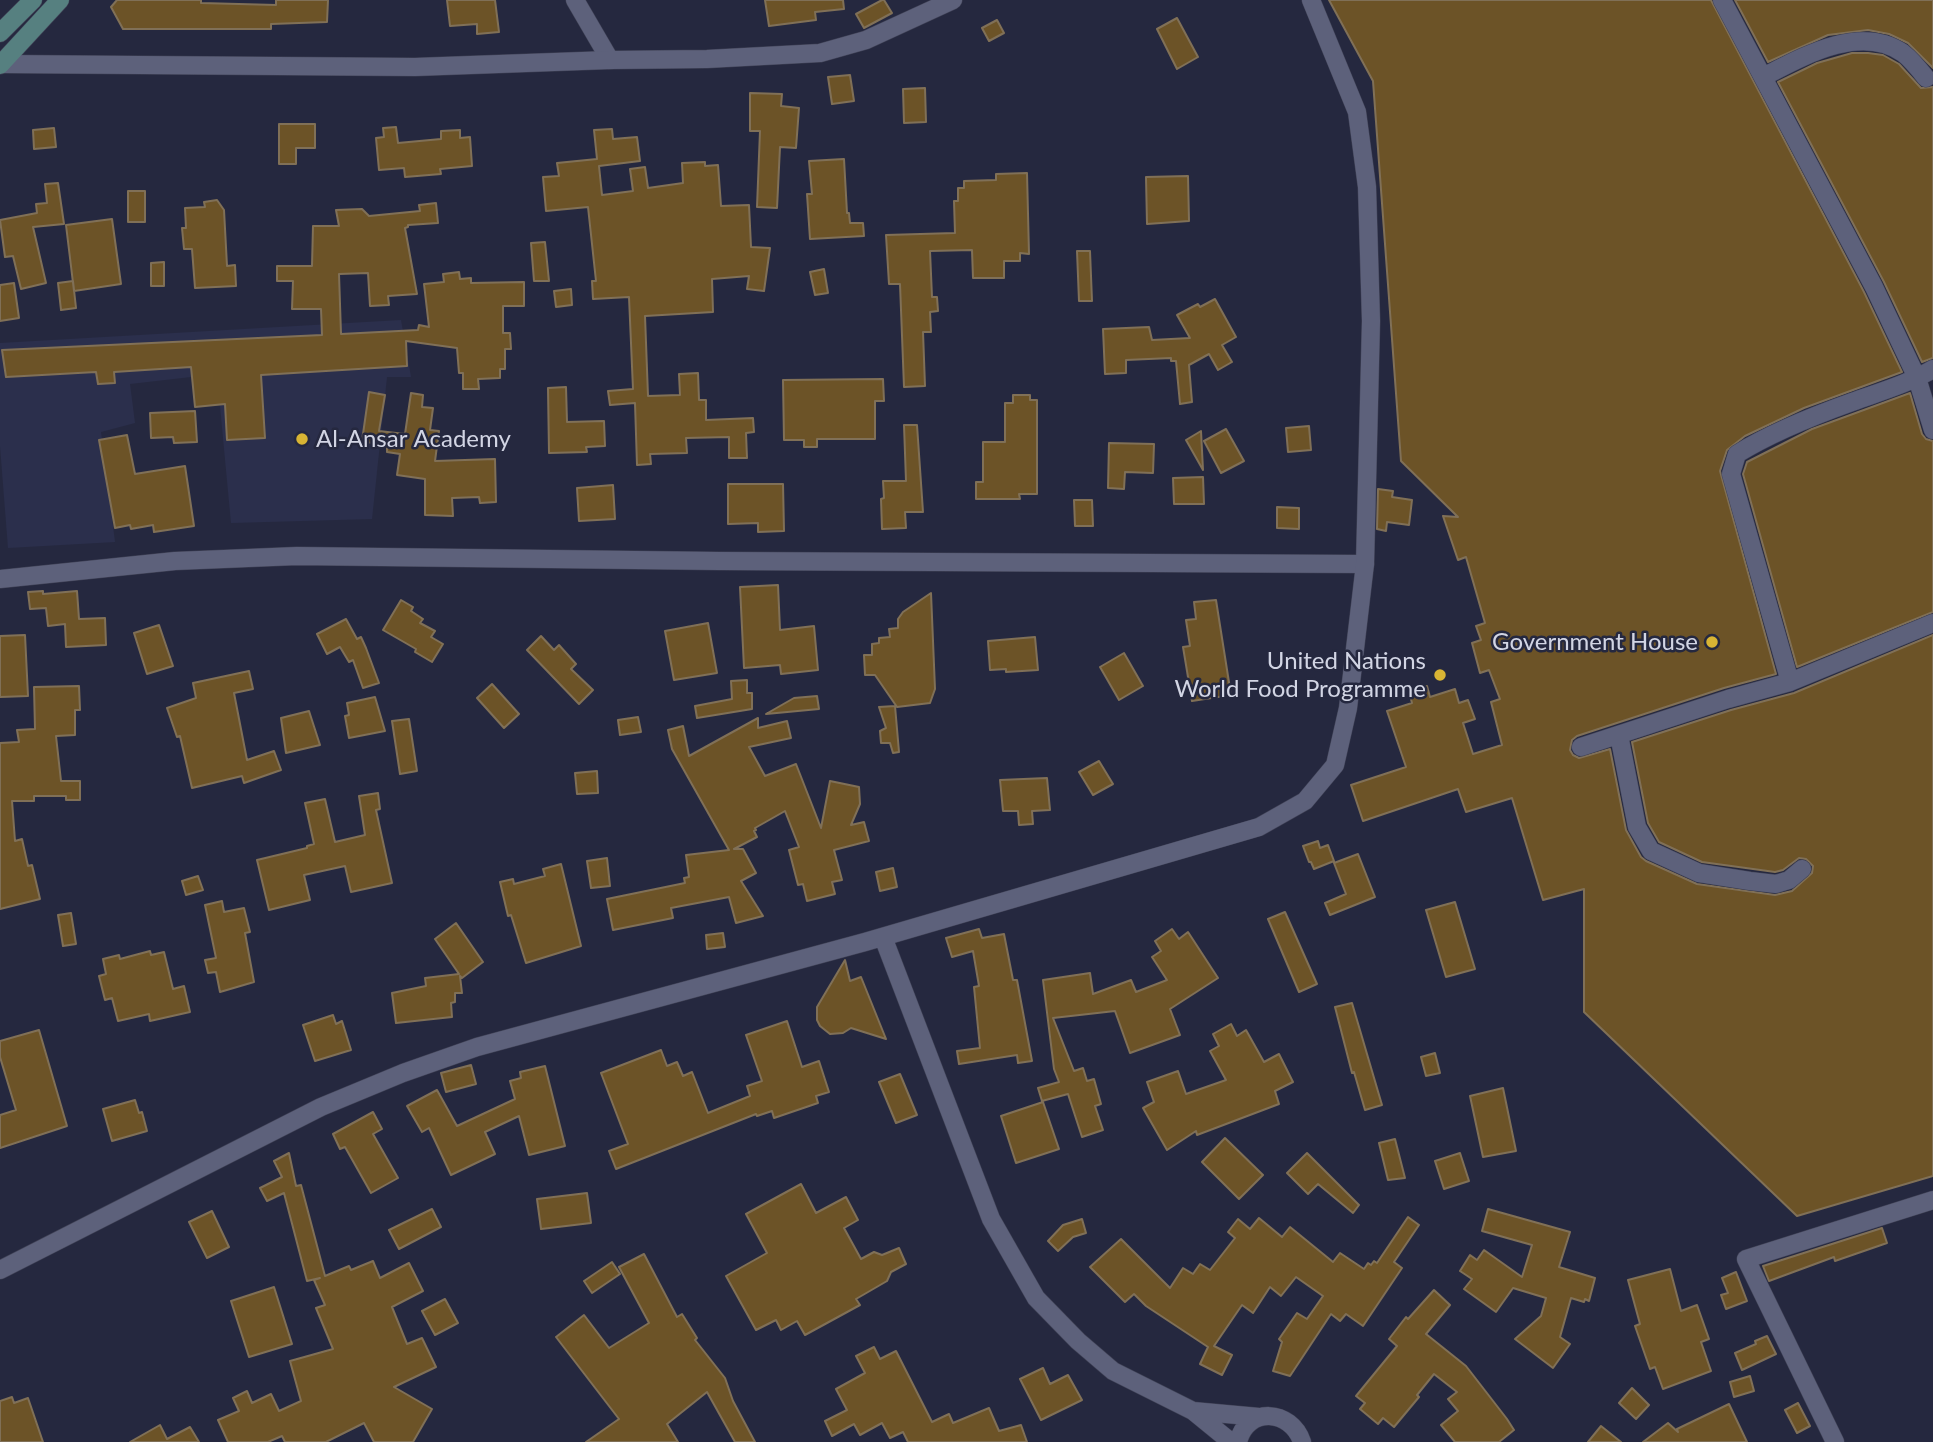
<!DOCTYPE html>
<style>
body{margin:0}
canvas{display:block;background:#25283f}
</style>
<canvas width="1933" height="1442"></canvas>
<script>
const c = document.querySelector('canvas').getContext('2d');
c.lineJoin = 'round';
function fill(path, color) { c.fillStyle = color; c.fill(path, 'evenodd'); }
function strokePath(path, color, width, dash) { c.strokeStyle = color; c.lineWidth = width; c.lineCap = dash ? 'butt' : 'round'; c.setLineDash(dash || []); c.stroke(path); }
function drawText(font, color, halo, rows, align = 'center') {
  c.font = font + ' Lato,sans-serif'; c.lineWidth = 5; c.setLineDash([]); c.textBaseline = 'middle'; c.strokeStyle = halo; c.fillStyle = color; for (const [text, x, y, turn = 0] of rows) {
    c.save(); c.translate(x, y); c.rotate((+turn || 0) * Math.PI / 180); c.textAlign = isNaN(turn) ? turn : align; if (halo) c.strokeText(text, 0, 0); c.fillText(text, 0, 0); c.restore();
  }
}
fill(new Path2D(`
 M401,320L411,377H387L372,519L231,523L217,374L130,384L135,423L101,432L115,542L8,548L0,446V343Z`), '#2b2f4c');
const building = new Path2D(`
 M117,0H201V3L276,5V0H328L327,22L271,24V29H123L111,7Z
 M447,0H495L499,32L477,34V24L450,26Z
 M765,0H843L844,9L815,12L816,20L769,26Z
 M882,0H884L892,13L864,28L856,14Z
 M1329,0H1711L1864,292L1902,372L1804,408L1745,436L1727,450L1720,471L1776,674L1724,688L1577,736L1572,740L1570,750L1573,755L1579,758L1610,749L1626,830L1641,857L1646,861L1697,884L1775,895L1792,891L1812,873L1813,866L1806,859L1799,858L1783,870L1775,872L1702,862L1659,842L1648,823L1632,742L1731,710L1794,693L1933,635V1176L1797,1216L1584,1012V889L1543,900L1512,798L1466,812L1458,789L1363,821L1351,785L1406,767L1387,711L1412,703L1409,692L1427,686L1430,697L1455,689L1459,703L1468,700L1475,719L1463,723L1473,754L1502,745L1491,702L1500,699L1489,670L1480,673L1472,643L1481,640L1476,626L1485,623L1466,557L1458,560L1443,516L1458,517L1401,461L1373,81Z
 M1735,0H1933V68L1908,43L1889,34L1868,30L1828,35L1768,62Z
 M1177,18L1198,57L1177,69L1157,29Z
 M997,20L1004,33L989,41L982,28Z
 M1852,53H1868L1883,55L1899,64L1921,88L1933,87V358L1922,362L1884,282L1778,82L1817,63Z
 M850,75L854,101L832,104L828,77Z
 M925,88L926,122L904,123L903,89Z
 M750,93L782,94L781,106L799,108L796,148L780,147L777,208L757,207L760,131H750Z
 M279,124H315V148H296V164H279Z
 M396,127L398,143L441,139V131L460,130V138L470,137L472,166L440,169L441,174L405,177L404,168L379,170L376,138L384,137L383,128Z
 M54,128L56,147L34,149L33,130Z
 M612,129L613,139L637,137L640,161L599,166L602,195L633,191L630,169L645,167L648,188L683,183L682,163L705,162V166L718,165L721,206L749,205L751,247L770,248L764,291L747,289L749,276L712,279L713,312L645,316L648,396L680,395L679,374L698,373L699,400H706V420L753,418L754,432L746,433L747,458H729V437L686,438L687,453L650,454L651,464L637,465L635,403L610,405L608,391L633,389L629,297L593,299L592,281H596L588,207L546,211L543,177L559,176L557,163L597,159L594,130Z
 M844,159L847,213H849L850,223H863L864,236L810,239L807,194H812L809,161Z
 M1027,173L1029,254L1020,253V261H1004V278H973L972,250L930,251L932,297H937L938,311L930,312L931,332H923L925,386L904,387L900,284H889L886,235L955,233L954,201H958V188H964V181L996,180V174Z
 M1188,176L1189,221L1147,224L1146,177Z
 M58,183L64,224L33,227L46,283L21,289L13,256L5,257L0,220L37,213L36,204L47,203L45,184Z
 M128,191H145V222H128Z
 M217,200L224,210L227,266L235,265L236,286L195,288L192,249H184L182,228H186L185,208L205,207L204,202Z
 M436,203L438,223L408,225V227L405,228L417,294L388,296L389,305L370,306L368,273L339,274L341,334L418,330L419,325L429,327L424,284L444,282L443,274L459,272L460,279L471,278V283L524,282V306H503V333H510L511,349H505V369H500V378L478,379L479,389H463V373H459L457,348L406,341L407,366L261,375L265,438L227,440L225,404L195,407L191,367L114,372L115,383L98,384L96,372L6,377L2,350L322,335L321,309H292L293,281H277V266H312L313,226H339L336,210L362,209L369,216L420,211L419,205Z
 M112,219L121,284L74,291L66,225Z
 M545,242L549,281H534L531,243Z
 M1077,251H1090L1092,301H1079Z
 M164,262V286H151V263Z
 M824,269L828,293L815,295L810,272Z
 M73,281L76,308L61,310L58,283Z
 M14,283L19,318L0,321V285Z
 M571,289L572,305L556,307L554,291Z
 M1215,299L1236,337L1222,345L1232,362L1218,370L1209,354L1189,365L1192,402L1180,404L1176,361H1171V358L1126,360V373L1105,374L1103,329L1149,327L1152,340L1190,338L1177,315L1198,304L1200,307Z
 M883,379L884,401H875V439H817V447H804V440H784L783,380Z
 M566,387L567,422L604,421L605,446L586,447L587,452L549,453L548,388Z
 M369,392L385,395L379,431L405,434L411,393L423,395L422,407L433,408L430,430L439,431L435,461L495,459L496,502L480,503L479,497L452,498L453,516L425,515V479L397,475L400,454L387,452V446L362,441Z
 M1910,393L1922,434L1926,439L1933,441V612L1797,667L1743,474L1747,462L1812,429Z
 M1013,395H1030V400H1037V494H1019L1020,499H976V482H983V442H1005V403H1013Z
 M195,411L197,442L174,443L173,437L151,438L150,413Z
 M904,425H917L923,512H905L906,528L882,529L881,499L884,498L883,481H906Z
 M1309,426L1311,450L1288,452L1286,428Z
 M1226,429L1244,461L1221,473L1204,441Z
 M1201,431L1203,470L1186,440Z
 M127,435L135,474L185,466L194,526L154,532L153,525L131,529L130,525L115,528L99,440Z
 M1109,443L1154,444L1153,473L1125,472L1124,489L1108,488Z
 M1203,477L1204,504H1174L1173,478Z
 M728,484H783L784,531L758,532V523L728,524Z
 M613,485L615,519L579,521L577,488Z
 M1378,489L1393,491L1392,497L1412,500L1409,525L1387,522L1386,531L1377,529Z
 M1074,500H1092L1093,526H1075Z
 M1277,507L1299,508V529L1277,528Z
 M778,585L780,630L814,626L818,670L781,674L780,665L744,668L740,587Z
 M43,591V594L77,591L79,619L105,618L106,645L66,647L65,624L48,626L46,608L30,609L28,592Z
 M931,593L935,689L930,703L897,707L875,675H865L864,655H872V644L879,643V638L890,637L889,629L898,628V619L903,612Z
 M401,600L413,607L411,611L423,619L420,623L435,631L431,637L443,644L432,662L415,652L416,649L383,630Z
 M1216,600L1231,695L1192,701L1183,647L1190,646L1186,620L1196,619L1194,602Z
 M346,619L357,639L361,637L366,648L379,683L363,688L353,660L349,662L340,647L327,654L317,634Z
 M708,623L717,673L674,680L665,631Z
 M159,625L173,666L147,674L134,633Z
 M25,635L28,696L0,697V636Z
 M541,636L554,650L559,645L576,664L571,669L593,690L579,704L527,650Z
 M1035,637L1038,670L1006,672V669L990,670L988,641Z
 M1124,653L1143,686L1119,700L1100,667Z
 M249,671L253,689L234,693L247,760L274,751L281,770L244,783L242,776L192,788L180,736L177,737L167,708L196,698L193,683Z
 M747,680V693H752V709L697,718L695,706L732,699L731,681Z
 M492,684L519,714L504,728L477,698Z
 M79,686L80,710H75V735L56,736L61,781H80V800H66V796H34V801H12L15,841L22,839L28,866L32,865L40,899L0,909V743L19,742L17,730L35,729L34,687Z
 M817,696L819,709L766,714L794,698Z
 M375,697L385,731L349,738L345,716L349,715L347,703Z
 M895,706L899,752L893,753L890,743H881L880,731L886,728L879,707Z
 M309,711L320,745L286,753L281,718Z
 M638,717L641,732L620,735L618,720Z
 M758,718V728L787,721L791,738L749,747L765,776L796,764L821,828L830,781L859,787L860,804L851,825L864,822L869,841L834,850L842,880L832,882L835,894L807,901L803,884L798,885L789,850L799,847L785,811L755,828L756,830L754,831L757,837L734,849H743L756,873L741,881L763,916L736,923L729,897L671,908L673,918L613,930L607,899L685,883L684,878L689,877L686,855L729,850L672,749L668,730L683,726L689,756Z
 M409,719L417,771L400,774L392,721Z
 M1099,761L1113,784L1093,795L1079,772Z
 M597,771L598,793L577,794L575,773Z
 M1047,778L1050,810L1032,811L1033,824L1019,825L1018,811H1003L1000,780Z
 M378,793L380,809L376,810L392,883L351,892L345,866L304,875L310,900L269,910L257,860L307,848V846L314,844L305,803L325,799L335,842L365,835L359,796Z
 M1318,841L1320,848L1328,845L1334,861L1314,869L1311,862H1309L1303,846Z
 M1358,854L1375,897L1330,915L1325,903L1346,894L1334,863Z
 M607,858L610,886L591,888L587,861Z
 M561,864L581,946L526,963L511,915L508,916L500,882L513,879L514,884L545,876L543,869Z
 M893,868L897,887L880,891L876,872Z
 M198,876L203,890L186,895L182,881Z
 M222,901L224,912L244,908L250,932L245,933L254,982L220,992L216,972L208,973L205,960L216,958L205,905Z
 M1455,902L1475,969L1446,977L1426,910Z
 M1285,912L1317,984L1299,992L1268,919Z
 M71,913L76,944L63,946L58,915Z
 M456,923L483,962L462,978L460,976L462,993H455V1002L451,1003L452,1017L396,1023L392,993L426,986L425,978L459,974L435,939Z
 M979,929L982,938L1004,934L1013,980H1017L1032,1061L1018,1063L1017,1055L959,1064L957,1051L980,1048L974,987L979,986L973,951L952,957L946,938Z
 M1172,929L1179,939L1188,932L1218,978L1170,1009L1180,1035L1130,1053L1115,1011L1053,1018L1074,1071L1083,1068L1087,1081L1094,1079L1101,1104L1095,1106L1103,1130L1082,1137L1068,1094L1042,1101L1038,1088L1059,1082L1054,1069L1043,980L1090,973L1093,994L1131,980L1136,992L1167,980L1152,957L1161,951L1155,941Z
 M723,933L725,947L707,949L706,935Z
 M150,951L151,955L164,952L173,989L184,986L190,1012L150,1021L149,1014L118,1021L112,998L105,1000L99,976L106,974L103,959L119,955L120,959Z
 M845,960L850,981L861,977L886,1039L851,1028L843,1033L830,1034L820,1026L817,1020V1007Z
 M1352,1003L1382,1105L1365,1110L1354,1072L1352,1073L1335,1007Z
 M333,1015L336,1024L342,1021L351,1050L315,1061L303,1025Z
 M787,1021L802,1067L819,1061L829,1092L816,1096L818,1103L774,1118L772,1111L757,1116L756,1114L616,1169L609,1151L628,1144L601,1073L661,1050L667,1066L677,1062L683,1076L692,1072L708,1113L750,1096L747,1086L762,1081L746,1035Z
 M1231,1024L1237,1036L1246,1030L1264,1062L1279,1054L1293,1082L1275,1091L1279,1104L1197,1135L1196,1131L1167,1150L1143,1108L1154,1102L1147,1082L1178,1071L1186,1094L1226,1080L1210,1051L1219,1046L1213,1034Z
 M39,1030L67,1126L0,1148V1115L16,1110L0,1057V1041Z
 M1435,1053L1440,1073L1426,1076L1421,1057Z
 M471,1065L476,1084L446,1092L441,1073Z
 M545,1066L565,1146L529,1155L519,1116L485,1132L495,1154L451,1175L429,1128L422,1132L407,1106L437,1090L457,1126L515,1099L510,1081L521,1078L520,1072Z
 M900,1074L917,1115L896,1123L879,1082Z
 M1503,1088L1516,1151L1483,1157L1470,1096Z
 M135,1100L139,1113L142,1112L147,1131L112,1141L103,1109Z
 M1043,1102L1059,1149L1016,1163L1001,1116Z
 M373,1112L382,1129L373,1134L398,1178L371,1193L345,1147L340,1149L333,1134Z
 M1225,1138L1263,1175L1239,1199L1202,1162Z
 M1395,1139L1405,1178L1388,1180L1379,1143Z
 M289,1153L296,1186L301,1185L325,1276L349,1266L351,1270L373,1261L380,1278L409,1263L423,1291L392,1307L407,1344L422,1338L436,1367L394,1387L432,1409L413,1442H374L364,1423L326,1442H285L282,1436L268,1442H228L218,1420L239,1411L233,1398L247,1391L252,1403L271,1394L279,1411L301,1401L290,1361L333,1349L316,1308L325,1305L314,1280L320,1278L307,1281L284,1193L267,1201L260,1188L282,1177L274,1161Z
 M1307,1153L1359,1205L1353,1213L1318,1184L1308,1194L1287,1173Z
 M1460,1153L1469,1181L1444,1189L1435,1161Z
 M801,1184L816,1213L846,1197L858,1220L844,1228L861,1259L874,1252L882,1255L899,1248L906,1264L891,1272L887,1281L856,1299L860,1305L805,1335L797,1321L781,1330L776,1320L756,1330L726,1276L767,1253L746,1214Z
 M587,1193L591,1223L541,1229L537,1199Z
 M432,1209L441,1227L399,1249L389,1230Z
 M1488,1209L1570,1232L1559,1267L1595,1278L1589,1301L1585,1299L1584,1302L1571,1298L1560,1337L1570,1344L1553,1368L1515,1339L1541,1316L1546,1298L1513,1288L1496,1312L1464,1289L1472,1279L1460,1271L1470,1255L1477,1260L1484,1250L1522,1277L1532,1245L1482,1231Z
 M212,1211L229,1247L207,1258L189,1222Z
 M1408,1217L1419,1225L1394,1262L1402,1268L1363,1326L1346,1314L1340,1321L1331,1314L1290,1376L1273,1371L1282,1342L1279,1339L1297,1313L1307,1319L1323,1296L1296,1277L1281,1296L1270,1287L1253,1313L1242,1305L1214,1346L1232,1355L1222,1375L1200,1364L1208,1347L1146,1306L1134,1294L1125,1302L1090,1267L1121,1239L1170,1288L1183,1268L1193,1274L1200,1264L1210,1270L1235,1238L1228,1232L1238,1219L1250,1229L1259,1218L1282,1237L1290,1227L1333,1262L1340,1253L1364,1269L1368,1263L1371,1265L1374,1261L1377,1263Z
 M1082,1219L1086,1233L1073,1237L1058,1251L1048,1241L1063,1225Z
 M1882,1228L1887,1243L1835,1261L1834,1257L1769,1281L1763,1266Z
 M644,1254L677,1317L682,1314L697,1338L695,1340L725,1378L733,1401L755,1442H735L707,1392L667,1424L678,1442H586L619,1419L556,1337L584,1315L609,1348L649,1323L619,1267Z
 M612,1262L620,1274L592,1293L584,1281Z
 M1670,1269L1681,1311L1697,1305L1709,1339L1701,1342L1711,1371L1663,1389L1655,1367L1650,1369L1635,1326L1640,1324L1628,1280Z
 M1736,1272L1747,1301L1726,1309L1721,1295L1728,1293L1722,1278Z
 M274,1287L292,1344L249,1357L231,1301Z
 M1434,1290L1450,1305L1426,1334L1466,1366L1507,1419L1514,1430L1499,1442H1455L1441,1425L1458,1411L1448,1399L1457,1392L1434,1374L1417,1395L1419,1397L1394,1427L1383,1418L1378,1424L1360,1409L1365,1403L1356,1396L1397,1346L1389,1339L1406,1317L1408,1319Z
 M445,1299L458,1323L435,1335L422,1311Z
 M1767,1336L1776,1354L1742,1370L1735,1353L1756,1344L1755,1341Z
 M874,1347L880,1359L896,1351L932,1422L949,1414L953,1423L989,1408L999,1431L1021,1425L1027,1442H908L903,1432L890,1438L882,1423L860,1435L854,1424L832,1436L825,1421L847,1410L836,1389L865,1373L856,1356Z
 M1043,1368L1050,1384L1068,1375L1082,1400L1041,1420L1020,1379Z
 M1750,1376L1754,1391L1734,1397L1730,1382Z
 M1632,1388L1649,1405L1636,1419L1619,1403Z
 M12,1397L14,1403L28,1398L43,1442H0V1401Z
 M1798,1403L1810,1426L1797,1433L1785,1410Z
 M1729,1404L1747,1442H1643L1668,1423L1678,1432L1677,1429Z
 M160,1425L167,1439L190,1427L199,1442H130Z
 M1601,1426L1621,1442H1588Z`);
fill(building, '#6c5327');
strokePath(building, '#807057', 2);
const minor = new Path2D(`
 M575,0L610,60
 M1722,0L1874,287L1917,378L1933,430
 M1763,77C1802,57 1860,23 1903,53C1912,60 1919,69 1926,78
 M0,579L175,561L297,556L719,561L1365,564
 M1790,682L1731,474L1737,454C1772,432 1813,416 1852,402C1879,392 1908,384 1933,369
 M1619,735L1637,827L1651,851L1699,873L1750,881L1776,884L1789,880L1802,869
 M1581,747L1728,699L1790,682L1933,623
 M1835,1442L1746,1259L1933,1200`);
const tertiary = new Path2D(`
 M1,64L415,67L610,60L707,59L820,53L866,40L953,0
 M883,937L991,1219L1036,1298L1078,1341L1113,1371L1193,1411L1231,1442
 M0,1270L321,1107L403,1073L477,1047L865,942L1259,827L1305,801L1335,765L1348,708L1365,564L1371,321L1367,187L1357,112L1311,0
 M1193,1411L1259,1417
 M1238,1442C1247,1406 1291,1409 1302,1442`);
const secondary = new Path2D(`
 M0,33L33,0
 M0,65L60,0`);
strokePath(minor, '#414357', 19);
strokePath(tertiary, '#414357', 19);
strokePath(secondary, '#414357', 19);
strokePath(minor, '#5d617b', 18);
strokePath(tertiary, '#5d617b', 18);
strokePath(secondary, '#568080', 18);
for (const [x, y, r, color] of [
 [302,439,7,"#d8b434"],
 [1712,642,7,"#d8b434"],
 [1440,675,7,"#d8b434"]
]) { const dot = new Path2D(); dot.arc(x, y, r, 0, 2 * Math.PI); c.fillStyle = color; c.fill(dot); strokePath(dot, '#25283f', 2.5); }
drawText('24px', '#d2d5e4', '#25283f', [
 ["Al-Ansar Academy",316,439,"left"],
 ["Government House",1698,642],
 ["United Nations",1426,661],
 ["World Food Programme",1426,689]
], 'right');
</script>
